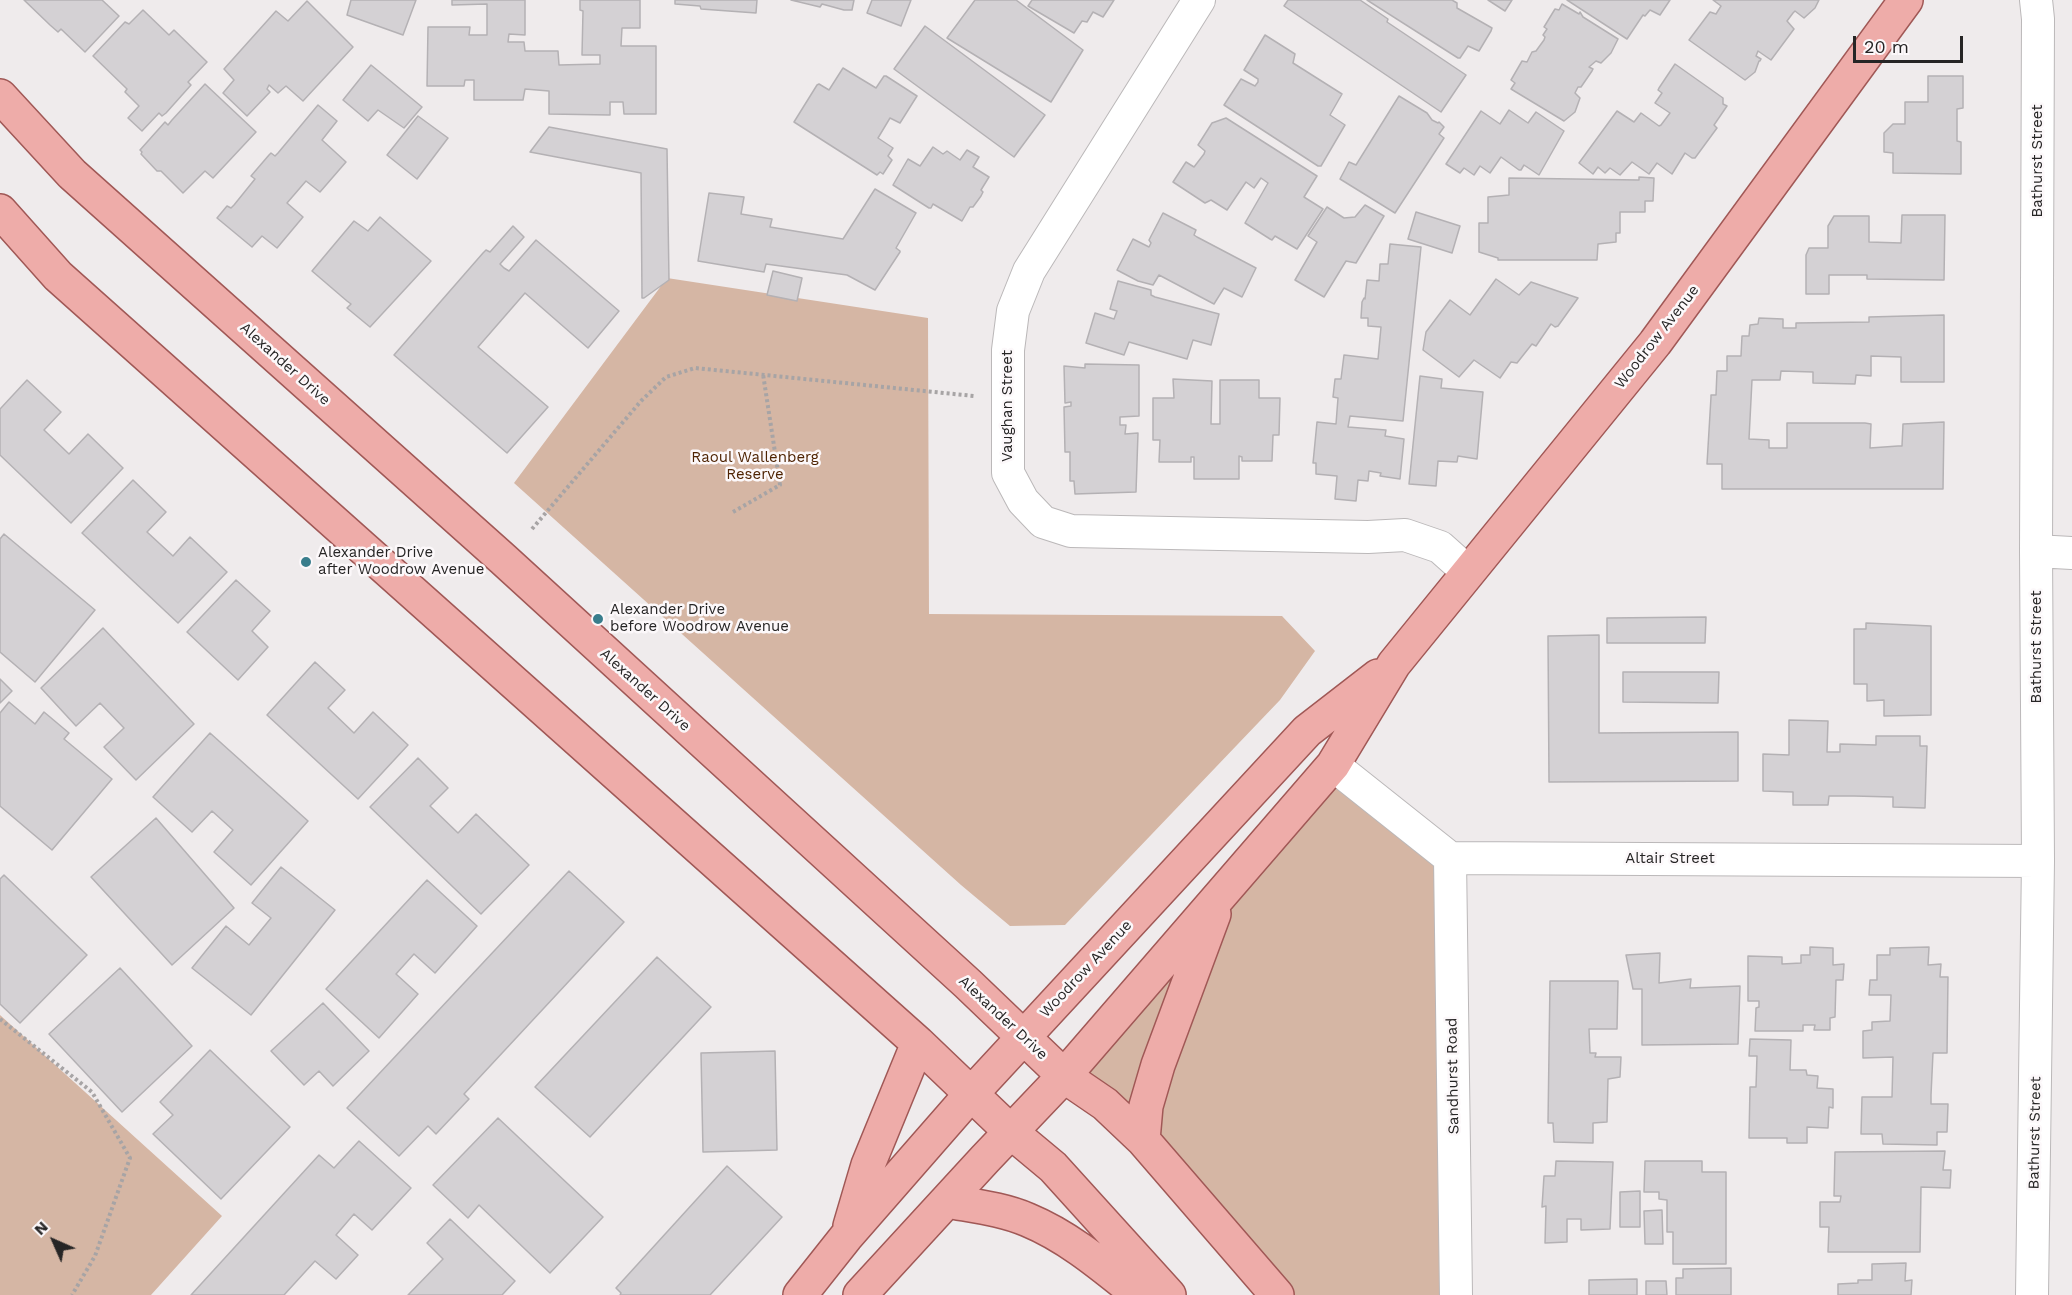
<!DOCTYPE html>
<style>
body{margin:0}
#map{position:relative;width:2072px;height:1295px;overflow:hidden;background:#efebec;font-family:"Work Sans",sans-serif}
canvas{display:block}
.north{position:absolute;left:24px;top:1211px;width:60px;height:60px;-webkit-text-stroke:4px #fcf8fa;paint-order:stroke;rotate:315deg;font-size:16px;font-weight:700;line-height:24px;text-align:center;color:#262525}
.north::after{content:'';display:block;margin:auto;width:21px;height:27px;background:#262525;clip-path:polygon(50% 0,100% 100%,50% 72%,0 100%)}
.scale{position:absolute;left:1853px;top:36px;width:110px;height:27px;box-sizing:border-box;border:3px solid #262525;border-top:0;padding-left:8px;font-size:18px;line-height:21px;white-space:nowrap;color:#262525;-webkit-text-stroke:4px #fcf8fa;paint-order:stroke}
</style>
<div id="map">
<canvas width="2072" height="1295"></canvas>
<div class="north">N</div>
<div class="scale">20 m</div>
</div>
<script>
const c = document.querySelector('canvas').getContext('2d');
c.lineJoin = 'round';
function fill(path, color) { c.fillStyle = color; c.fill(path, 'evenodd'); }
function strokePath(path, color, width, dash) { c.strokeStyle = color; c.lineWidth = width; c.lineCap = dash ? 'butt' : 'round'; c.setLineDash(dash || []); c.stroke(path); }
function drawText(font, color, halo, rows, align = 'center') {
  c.font = font + ' "Work Sans",sans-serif'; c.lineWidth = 5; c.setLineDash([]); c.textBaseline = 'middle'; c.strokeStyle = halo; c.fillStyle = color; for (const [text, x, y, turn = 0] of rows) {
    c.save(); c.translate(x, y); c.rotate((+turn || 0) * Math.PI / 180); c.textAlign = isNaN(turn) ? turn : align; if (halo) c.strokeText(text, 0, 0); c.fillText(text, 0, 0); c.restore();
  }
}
fill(new Path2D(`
 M667,278L928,318L929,614L1282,616L1315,651L1280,700L1065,925L1010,926L961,885L514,483Z
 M1333,765L1450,858L1456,1295H1277L1064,1076Z
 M0,1015L222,1216L151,1295H0Z`), '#d5b6a4');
const building = new Path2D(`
 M24,0H102L119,16L85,52L61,29L58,32L50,25Z
 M351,0H416L403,35L347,15Z
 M452,0H525V35L509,34L508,42H524L525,51H558L559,65L600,64V55H582L583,11L580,10V0H640V28H622L621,46H656V114H624L623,102H610V115L549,114V91L525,89L523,100H474V80H465L464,86H427L428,27H470L469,35H487V4L452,5Z
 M675,0H757L756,13L701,9L700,6L675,4Z
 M791,0H854L852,10H844L822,4L820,7Z
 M872,0H911L901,26L867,13Z
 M975,0H1016L1083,50L1051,102L947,38Z
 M1032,0H1114L1103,17L1093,12L1087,22L1082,21L1074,33L1028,6Z
 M1288,0H1360L1388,19L1387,22L1466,75L1441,112L1284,6Z
 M1367,0H1452L1457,3V8L1492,28L1491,31L1479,51L1468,46L1460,58H1458Z
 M1488,0H1512L1505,11Z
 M1567,0H1670L1660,15L1650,10L1645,16L1643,15L1627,39Z
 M1713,0H1819L1815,8L1804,18L1795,11L1793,13L1787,21L1794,29L1771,60L1758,51L1756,56L1761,59L1760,61H1759L1755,72L1745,80L1689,40L1710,12L1716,14L1721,6Z
 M307,1L353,47L303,101L286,86L278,93L269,85L267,89L270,92L247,116L223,93L234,80L224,69L276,11L288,21Z
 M1562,4L1579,14L1580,12L1583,17L1618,39L1611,53L1601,63L1596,61L1589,67L1593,69L1592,71L1581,87H1578L1575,93L1580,98L1575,112L1564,121L1511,89L1515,83L1511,80L1522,61L1527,62L1532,52L1536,51L1544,40L1545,37L1543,35L1547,29L1544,27L1555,9L1559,10Z
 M143,10L169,35L174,30L207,62L188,82L191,85L166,113L162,116L159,113L142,131L128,118L139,106L125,92L127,89L93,56L125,22L129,24Z
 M925,26L1045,115L1014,157L894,69Z
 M1265,35L1295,54L1293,63L1342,94L1330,115L1345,125L1321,166H1318L1224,105L1241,79L1255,86L1258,82V79L1244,70Z
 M1675,64L1723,98V104L1727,106L1714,125L1717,128L1695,158H1692L1685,153L1672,174L1657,163L1649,174L1632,162L1620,175L1610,168L1605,173L1598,167L1593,174L1579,163L1617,111L1634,122L1641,113L1659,126L1661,125L1670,113L1655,103L1662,93L1658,90L1659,88Z
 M371,65L422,107L404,128L378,110L368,121L343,100Z
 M843,68L876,88L884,76H886L917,96L900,123L890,118L878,138L893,148L888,156L892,160L883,174L880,172L877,175L794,122L817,85L819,84L829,90Z
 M1928,76H1963V108L1957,109V141L1961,142V174L1893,173V153L1884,152V133L1893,124H1905V102H1928Z
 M205,84L256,132L213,178L205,171L183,193L161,171H157L141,154L142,152L140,150L165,122L168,125L172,120Z
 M1399,96L1427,113L1432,120L1438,123L1439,122L1444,127L1439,134L1444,138L1395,213L1340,179L1349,162L1356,165Z
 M318,105L337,121L322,140L346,162L320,192L306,181L287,203L303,217L277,248L262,236L252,247L217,218L227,206L231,208L234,205L255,179L251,176L269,155L271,153L275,156L278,153Z
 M1509,110L1528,123L1536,112L1564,131L1539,175L1524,165L1521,170H1519L1501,157L1490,173L1480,166L1474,175L1464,168L1460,173L1446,164L1481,111L1500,124Z
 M418,116L448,138L417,179L387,155Z
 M1226,118L1317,176L1304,197L1323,209L1297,249L1275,236L1272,240L1270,239L1245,223L1268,183L1261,178L1254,188L1246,182L1227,210L1211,200L1205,203L1173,182L1186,162L1194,167L1204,154L1205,151L1198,145L1212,123Z
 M549,127L667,149L669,280L644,298H642L641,173L530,152Z
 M933,147L943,154L947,151L960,160L967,150L979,157L973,167L989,177L981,190L983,192L981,196L973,207H970L962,221L933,204L931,208H929L893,185L908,159L920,166Z
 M1639,177L1654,178L1653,201H1645V212H1620V233H1616V242L1598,244L1597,260H1498V258L1479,252V223H1488V197L1509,195V178L1639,180Z
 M875,189L916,213L896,248L900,251V252L875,290L847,275L766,264L764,272L698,261L709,193L744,197L741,214L772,219L770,227L843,239Z
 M1365,205L1384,216L1356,263L1346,261L1324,297L1295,280L1317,242L1308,236L1327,207L1344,218L1355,217Z
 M1416,212L1460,226L1452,253L1408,239Z
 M1163,213L1196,230L1194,235L1197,237L1256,268L1242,297L1224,288L1214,304L1159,275L1153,285L1138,281L1117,270L1133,239L1149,247L1151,243L1149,240Z
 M1902,215H1945L1944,280L1867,279V275H1829V294H1806V255L1809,248H1828V226L1834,216H1869V242L1901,243Z
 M380,217L431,261L370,327L347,308L351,304L347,301L312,271L354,221L368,231Z
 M513,226L524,237L500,264L504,268L509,271L536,240L619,311L588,348L525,293L478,347L548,407L507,453L394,355L483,253L486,250L490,252Z
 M1390,244L1421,247L1403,421L1350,416L1348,427L1386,430L1385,436L1404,439L1400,479L1380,476L1381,473L1369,471L1368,481L1358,480L1356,501L1335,499L1337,476L1316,474V463H1313L1317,422L1336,424L1338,398L1333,397L1335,379H1341L1344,355L1378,359L1381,327L1368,326V318H1361L1362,302L1364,298L1365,299L1367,280L1379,281L1380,264H1388Z
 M773,271L802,278L797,301L767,295Z
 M1496,279L1519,295L1531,282L1578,298L1558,326L1555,327L1551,324L1536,346L1532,344L1517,363L1511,362L1500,378L1474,360L1459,377L1423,350L1426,332L1450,300L1470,315Z
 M1118,281L1151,290V295L1155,297L1219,314L1211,345L1193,340L1187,359L1129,342L1124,355L1086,343L1095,313L1114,319L1117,311L1110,309Z
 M1944,315V382H1901V357L1871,356V376L1856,375L1855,384L1813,383V372L1781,371L1780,380H1752L1749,439L1769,440V448H1787V423H1865L1871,424L1870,448L1898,446H1902L1903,424L1944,422L1943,489H1722V464H1707L1711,397V395H1716L1717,371H1727V356H1741L1742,336H1749L1750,325L1758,324L1759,318L1783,319V328H1796V323L1869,322V317Z
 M1085,364L1139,365V416L1120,417V425H1126L1125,434L1138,433L1136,492L1075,494L1074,481H1070V452H1065L1064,407L1071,406V402L1065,403L1064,366L1085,368Z
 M1420,376L1442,379L1441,388L1483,392L1477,459L1458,456L1457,462L1438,461L1436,486L1409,484Z
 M1173,379L1212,381L1211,424H1220V380H1259V398H1280L1279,435H1273L1272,461H1242V457L1239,456V479H1194V457H1191V462H1159L1160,440H1153V398H1174Z
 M27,380L61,412L44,430L69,454L88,434L123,468L71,523L0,455V409Z
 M133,480L166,512L147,532L173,556L190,537L227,572L178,623L82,533Z
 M4,534L95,610L35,682L0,652V539Z
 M236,580L270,611L252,631L268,647L238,680L187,632Z
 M1706,617L1705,643H1607V618Z
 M1866,623L1931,626V715L1884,716V700L1867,701V684H1854V629H1866Z
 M103,628L194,724L136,780L104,747L124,728L100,703L76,726L41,688Z
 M1599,635V733L1738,732V781L1549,782L1548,636Z
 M315,662L345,690L328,708L354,733L373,712L408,745L358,799L267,715Z
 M1623,672H1719L1718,703L1623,702Z
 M0,679L12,691L0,703Z
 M9,702L35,724L44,712L69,733L64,739L112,779L52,850L0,806V713Z
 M1789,720L1828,721L1827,752H1840V744L1876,745V736H1920V746H1927L1925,808L1893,807V797L1854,796H1829L1828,805H1793V792L1763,791V754L1789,755Z
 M210,733L308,821L251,885L214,852L233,830L212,811L192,832L153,797Z
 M418,758L448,788L430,806L458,833L476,814L529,865L481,914L370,807Z
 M156,818L234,908L172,965L91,877Z
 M281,867L335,910L251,1015L192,968L226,926L249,945L271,918L252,903Z
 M569,871L624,922L464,1094L469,1099L436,1134L428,1126L399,1156L347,1108Z
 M4,875L87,955L20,1023L0,1004V879Z
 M427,880L477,926L435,973L414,954L396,974L418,994L379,1038L326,989Z
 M1810,947L1833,948V965L1844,964L1843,980H1836L1835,1017L1830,1018V1030H1814L1815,1025H1803V1031H1755L1756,1008L1759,1007V1001H1748V956L1782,957V964L1801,963V955H1810Z
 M1929,947L1928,965L1941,964L1940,977H1948L1947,1053H1933L1931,1095V1104H1948L1947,1132H1937V1145L1883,1144L1882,1134H1861L1862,1097H1892L1893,1057L1863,1058V1031L1872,1030V1022L1890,1021L1891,995H1869L1870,980H1877V955H1890V948Z
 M1660,953L1659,983L1691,979L1690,988L1740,986L1738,1044L1642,1045V989H1633L1626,955Z
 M657,957L711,1007L590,1137L535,1087Z
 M120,968L192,1046L122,1112L49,1034Z
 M1550,981H1618L1617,1029H1589L1590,1053H1596L1595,1057H1621L1620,1077L1608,1079L1607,1122L1593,1123V1143L1554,1142L1553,1123H1548Z
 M323,1003L369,1051L333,1086L319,1071L304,1085L271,1051Z
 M1750,1039L1791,1040L1790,1070H1806L1807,1075L1818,1076L1817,1088L1833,1089V1108L1829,1107L1828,1128L1807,1127V1143H1787V1138H1749L1750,1087H1756L1757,1056H1749Z
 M210,1050L290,1127L221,1199L153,1134L173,1115L160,1102Z
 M775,1051L777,1150L703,1152L701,1053Z
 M498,1118L603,1217L550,1273L479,1205L468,1218L433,1185Z
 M359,1141L411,1188L372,1230L354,1214L336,1235L358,1255L336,1279L315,1261L284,1295H191L319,1155L334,1168Z
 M1945,1151L1943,1170H1951L1950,1188L1921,1187L1920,1252H1828L1829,1227H1820V1202H1840L1841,1196H1834L1835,1152Z
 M1556,1161L1613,1162L1610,1229L1581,1230V1219H1567V1242L1545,1243L1546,1206L1542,1207L1544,1176H1555Z
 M1645,1161H1702V1172H1726V1264H1673V1232H1667V1200L1659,1199V1192H1644Z
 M727,1166L782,1217L710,1295H620L621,1293L616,1288Z
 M1640,1191V1227H1620V1192Z
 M1662,1210L1663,1244H1645L1644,1211Z
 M450,1219L515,1281L502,1295H408L443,1259L427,1243Z
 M1906,1263L1905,1281L1912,1280L1911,1295H1838V1284L1858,1283V1280H1872V1264Z
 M1731,1268V1295H1676V1278H1683V1269Z
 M1637,1279V1295H1589V1280Z
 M1646,1281H1666L1667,1295H1646Z`);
fill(building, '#d4d1d4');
strokePath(building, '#b4b1b4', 1.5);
const minor = new Path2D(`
 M1199,0L1029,271L1013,311L1008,350V473L1023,501L1043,522L1071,531L1368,537L1405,535L1440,547L1468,572
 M2036,551L2072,553
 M1333,765L1450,858L2038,861
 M1450,858L1456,1295
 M2032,1295L2038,861L2036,551L2038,19L2036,0`);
const primary = new Path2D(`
 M0,96L72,174L503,559L968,984L1064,1076L1105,1104L1143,1140L1277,1295
 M0,211L58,276L918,1043L1011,1132L1053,1167L1169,1295
 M1143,1140L1146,1106L1158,1065L1214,914
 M947,1201C974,1206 1003,1209 1028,1220C1069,1237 1104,1267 1139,1295
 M850,1226L868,1165L918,1043
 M800,1295L846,1237L971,1094L1307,731L1378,676
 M860,1295L985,1159L1064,1076L1333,765L1394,664L1655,343L1906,0`);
strokePath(minor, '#bbb8b9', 34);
strokePath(primary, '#a05856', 36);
strokePath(new Path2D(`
 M733,512L780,485L763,374
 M532,529L641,401L666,377L695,368L974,396
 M0,1019L92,1092L130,1158L95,1256L72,1295`), '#a7a4a5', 4, [3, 3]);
strokePath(minor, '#fff', 32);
strokePath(primary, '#eeaca9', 33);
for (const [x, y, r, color] of [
 [306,562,6,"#397d8c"],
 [598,619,6,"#397d8c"]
]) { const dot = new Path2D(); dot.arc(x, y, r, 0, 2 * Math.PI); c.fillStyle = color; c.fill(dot); strokePath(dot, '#fcf8fa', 2); }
drawText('15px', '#262525', '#fcf8fa', [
 ["Bathurst Street",2038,161,-90],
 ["Woodrow Avenue",1657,337,-52],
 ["Alexander Drive",285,364,42],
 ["Vaughan Street",1008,406,-90],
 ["Bathurst Street",2037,647,-90],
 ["Alexander Drive",645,690,42],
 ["Altair Street",1670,859],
 ["Woodrow Avenue",1086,969,-47],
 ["Alexander Drive",1003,1018,43],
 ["Sandhurst Road",1453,1076,-91],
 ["Bathurst Street",2035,1133,-89]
]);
drawText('15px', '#4e2302', '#fcf8fa', [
 ["Raoul Wallenberg",755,458],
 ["Reserve",755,475]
]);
drawText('15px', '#262525', '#fcf8fa', [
 ["Alexander Drive",318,553],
 ["after Woodrow Avenue",318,570],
 ["Alexander Drive",610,610],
 ["before Woodrow Avenue",610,627]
], 'left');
</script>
